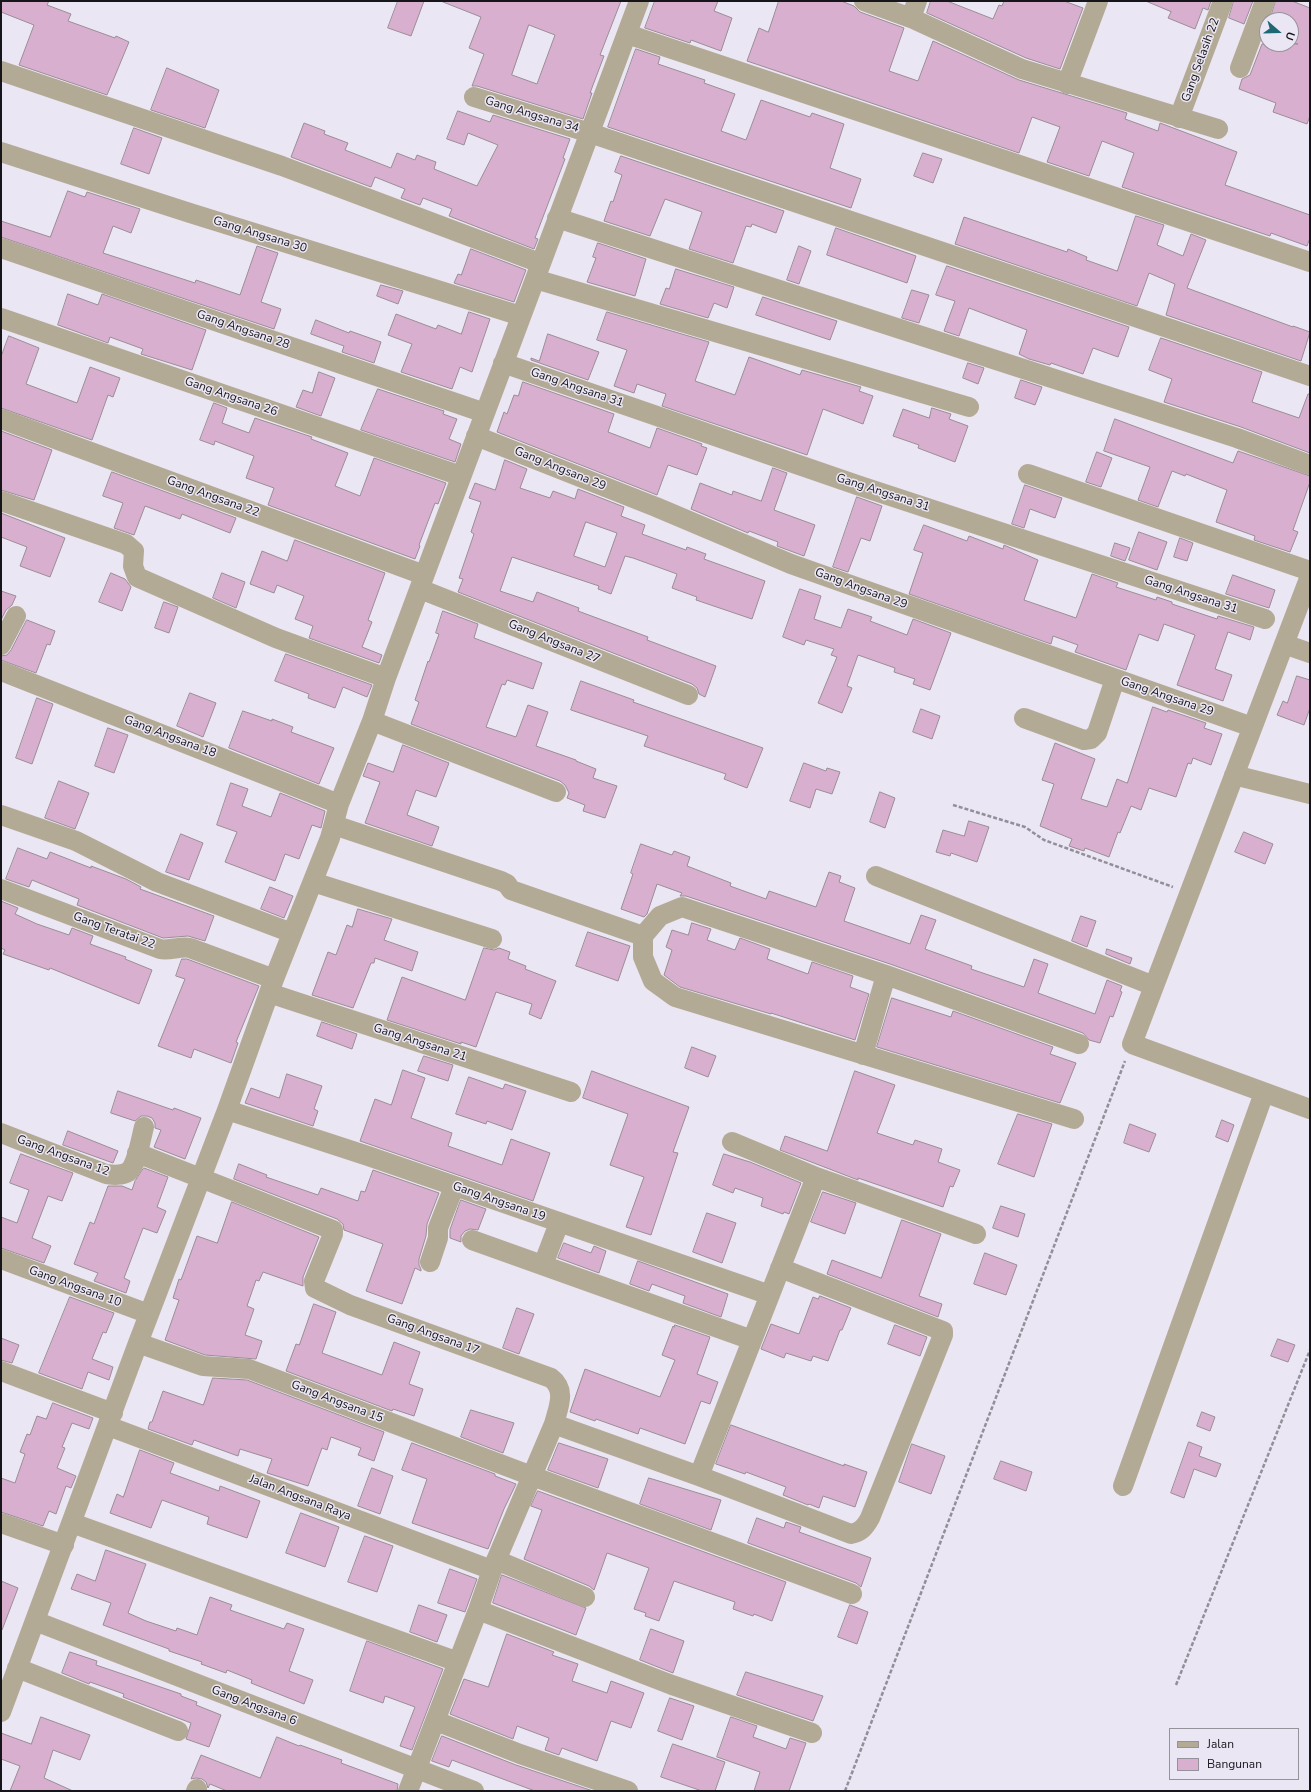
<!DOCTYPE html>
<style>
body{margin:0}
#map{position:relative;width:1311px;height:1792px;overflow:hidden;background:#ebe6f4;font-family:"Nunito Sans",sans-serif}
canvas{display:block}
.frame{position:absolute;inset:0;border:2px solid #161519;pointer-events:none}
.legend{position:absolute;left:1169px;top:1728px;width:130px;height:52px;box-sizing:border-box;background:#ebe6f4;border:1px solid #96929c;margin:0;padding:5px 7px;list-style:none;font-size:12px;color:#161519}
.legend li{display:flex;align-items:center;gap:8px;height:20px}
.legend b{width:20px;border:1px solid #96929c}
.north{position:absolute;left:1259px;top:12px;width:40px;height:40px;box-sizing:border-box;background:#ebe6f4;border:1px solid #96929c;border-radius:50%;rotate:110deg;font-size:11px;font-weight:700;line-height:16px;text-align:center;color:#161519}
.north::after{content:'';display:block;margin:auto;width:14px;height:18px;background:#1e6873;clip-path:polygon(50% 0,100% 100%,50% 72%,0 100%)}
</style>
<div id="map">
<canvas width="1311" height="1792"></canvas>
<div class="frame"></div>
<ul class="legend">
<li><b style="height:5px;background:#b3aa96"></b>Jalan</li>
<li><b style="height:11px;background:#d9afcf"></b>Bangunan</li>
</ul>
<div class="north">U</div>
</div>
<script>
const c = document.querySelector('canvas').getContext('2d');
c.lineJoin = 'round';
function fill(path, color) { c.fillStyle = color; c.fill(path, 'evenodd'); }
function strokePath(path, color, width, dash) { c.strokeStyle = color; c.lineWidth = width; c.lineCap = dash ? 'butt' : 'round'; c.setLineDash(dash || []); c.stroke(path); }
function drawText(font, color, halo, rows, align = 'center') {
  c.font = font + ' "Nunito Sans",sans-serif'; c.lineWidth = 3; c.setLineDash([]); c.textBaseline = 'middle'; c.strokeStyle = halo; c.fillStyle = color; for (const [text, x, y, turn = 0] of rows) {
    c.save(); c.translate(x, y); c.rotate((+turn || 0) * Math.PI / 180); c.textAlign = isNaN(turn) ? turn : align; if (halo) c.strokeText(text, 0, 0); c.fillText(text, 0, 0); c.restore();
  }
}
const building = new Path2D(`
 M1,1H49L47,5L71,14L68,21L115,38L116,36L129,42L107,95L19,65L34,25L1,12Z
 M398,1H424L411,36L388,28Z
 M444,1H621L600,55L604,56L590,93H592L583,119L477,86H472L484,54L469,48L481,17L443,2ZM529,25L555,35L537,84L512,75Z
 M655,1H718L714,11L732,18L721,51L691,40L690,43L645,28Z
 M779,1H841L854,6L860,12L904,28L889,71L918,81L933,41L1019,80L1127,113L1125,119L1158,131L1160,123L1237,152L1225,185L1310,215V238L1307,246L1271,233L1270,236L1122,187L1134,153L1102,141L1089,176L1047,162L1060,127L1032,117L1019,153L747,61L759,28L768,32Z
 M931,1H947L993,19L999,5L1002,6L1004,1H1064L1083,8L1060,69L1026,58L927,13Z
 M1146,1H1211L1208,10L1203,8L1195,29L1168,18L1171,12Z
 M1234,1H1253L1244,24L1229,18Z
 M1276,1H1292L1310,8V116L1307,124L1273,112L1276,103L1239,89L1242,79L1250,75L1262,44H1298L1291,42V20H1270Z
 M636,49L660,57L658,64L705,80L704,83L735,94L721,131L746,140L761,100L810,117L812,113L844,124L830,168L861,179L851,208L608,127Z
 M167,68L219,90L205,128L151,110Z
 M458,111L490,122L493,115L570,139L563,158L565,159L535,238L538,239L534,249L449,216L452,209L423,198L420,205L401,198L405,189L375,177L371,187L291,157L304,123L325,131L324,134L348,143L345,150L391,168L397,153L415,160L417,155L436,162L434,169L477,186L498,145L468,133L464,145L447,139Z
 M134,128L162,138L149,174L121,164Z
 M923,153L942,159L933,183L914,176Z
 M621,156L784,211L776,233L752,224L751,227L746,226L733,263L689,249L702,212L665,199L650,236L604,221L611,201L613,202L622,175L615,172Z
 M68,191L85,197L87,192L140,209L131,233L113,226L103,253L195,283L196,280L240,295L257,246L278,253L261,302L281,309L274,329L1,237V221L50,237Z
 M1136,216L1164,225L1157,245L1183,256L1191,234L1206,240L1187,288L1293,327V326L1310,332L1301,361L1166,315L1175,284L1149,273L1137,306L955,244L964,217L1067,252L1068,249L1087,257L1086,260L1117,271Z
 M836,228L916,256L907,283L827,255Z
 M598,243L646,259L635,296L587,282L596,258L593,257Z
 M799,246L811,251L799,284L787,280Z
 M471,249L526,270L514,302L454,283L458,274L461,275Z
 M947,266L1129,327L1118,357L1093,348L1083,374L1051,363L1050,365L1029,359L1019,354L1027,330L969,308L959,336L944,331L955,301L936,295Z
 M676,269L734,287L727,308L714,303L708,318L660,304L666,288L669,289Z
 M381,285L403,291L398,304L377,296Z
 M912,290L929,295L919,323L902,318Z
 M68,294L98,305L102,294L206,330L192,370L141,354L143,349L110,337L108,343L58,325Z
 M763,297L837,321L830,340L756,315Z
 M469,312L490,319L472,372L460,367L452,389L401,372L412,344L388,335L396,314L436,329L438,325L461,334Z
 M607,312L709,342L695,381L735,395L749,357L800,375L802,370L861,387L859,391L873,396L863,424L823,409L807,455L662,406L666,394L637,384L634,393L614,386L627,350L597,340Z
 M316,320L349,333L350,331L381,342L374,363L342,352L344,346L311,334Z
 M548,334L599,352L588,380L531,360V358L539,361Z
 M9,336L39,348L26,384L77,403L90,367L120,378L113,397L108,395L92,440L1,408V357Z
 M1161,338L1262,372L1252,402L1299,418L1308,394H1310V453L1241,427L1164,402L1172,379L1149,370Z
 M968,363L984,368L978,384L963,378Z
 M319,372L335,378L321,416L296,407L303,390L312,393Z
 M1021,380L1042,387L1035,405L1015,398Z
 M523,382L614,414L608,432L650,448L657,428L702,444L701,446L707,448L697,475L668,465L657,495L497,432L504,412L507,414L514,395L518,396Z
 M378,389L444,411L443,414L457,419L449,439L461,444L455,462L361,430Z
 M214,403L227,408L222,423L249,433L255,418L312,437L311,439L348,453L335,486L360,496L374,458L446,483L438,504L435,503L419,545L420,546L415,559L268,505L274,488L246,478L254,456L215,441L214,445L200,440Z
 M932,408L951,414L949,419L968,426L955,462L918,448L919,445L893,436L903,409L929,418Z
 M1115,419L1233,463L1238,451L1310,476V482L1293,530L1298,532L1290,552L1254,540L1255,536L1216,522L1227,490L1186,474L1185,476L1172,471L1158,507L1138,500L1150,467L1104,451Z
 M1,431L52,450L34,500L1,490Z
 M1097,452L1112,458L1101,487L1086,482Z
 M505,460L527,469L520,488L550,498L553,491L575,499L578,489L624,507L621,516L645,525L642,534L686,550L687,547L706,554L704,559L765,581L752,619L696,600L697,597L672,588L677,574L633,558L625,556L611,594L598,589L599,586L512,557L500,591L533,602L537,592L579,608L578,611L648,637L647,640L716,666L705,697L699,694L697,688L692,684L458,592L463,579L459,578L474,534L471,532L481,502L469,498L475,483L495,490ZM586,522L617,533L605,567L574,556Z
 M773,468L787,473L774,510L815,525L804,556L777,546L778,542L749,531L748,533L691,509L700,483L732,495L733,491L761,501Z
 M112,472L236,518L230,533L182,514L180,519L145,506L134,535L114,528L123,503L103,496Z
 M1025,485L1062,498L1055,518L1030,509L1024,528L1012,524Z
 M857,497L882,506L870,541L861,538L848,572L833,567Z
 M1,513L65,538L50,577L20,566L27,547L1,537Z
 M924,525L967,541L969,536L1003,549L1004,545L1038,560L1024,600L1076,618L1092,574L1118,583L1116,587L1156,600L1157,597L1172,602V604L1217,619L1218,616L1254,627L1250,640L1228,632L1215,669L1232,675L1223,701L1177,685L1195,635L1164,624L1158,641L1139,634L1126,670L1075,652L1078,645L1053,636L1051,644L909,594L923,553L914,550Z
 M1139,532L1167,542L1157,570L1129,560Z
 M1180,538L1193,543L1187,561L1174,557Z
 M295,540L385,573L368,620L372,622L362,647L382,655L379,663L309,638L313,626L295,619L304,596L277,585L274,593L250,584L262,551L287,561Z
 M1115,543L1130,548L1125,561L1111,556Z
 M111,573L125,579L131,587L122,611L99,602Z
 M222,573L245,582L236,608L213,598Z
 M1233,575L1275,590L1269,608L1226,594Z
 M800,589L821,596L814,619L841,628L848,609L872,617L870,621L907,635L913,619L951,633L930,690L913,684L915,679L894,672L895,668L858,655L847,686L852,688L842,713L818,703L837,657L831,655L834,649L806,640L804,645L783,637Z
 M1,591L16,596L12,605L6,610L1,620Z
 M164,602L178,607L169,633L155,628Z
 M443,611L478,624L474,638L542,663L533,689L507,680L505,685L502,684L486,727L516,737L528,705L548,712L536,746L576,760V761L596,769L593,778L617,786L605,818L583,811L585,805L567,798L569,793L565,785L560,781L411,724L419,702L415,700L428,661L429,662L439,634L436,633Z
 M27,620L55,631L50,645L47,644L36,673L1,660V656L7,655L11,650Z
 M286,654L372,685L367,697L343,687L335,708L308,698L309,694L275,681Z
 M1297,676L1310,680V708L1304,725L1277,715L1283,701L1287,703Z
 M581,681L634,700L633,702L763,748L747,788L724,779L726,774L644,746L648,736L571,710Z
 M190,693L216,703L203,737L177,726Z
 M37,698L53,704L32,764L16,758Z
 M1153,707L1167,712L1168,710L1206,723L1204,728L1222,734L1211,765L1193,758L1191,764L1188,763L1176,797L1149,788L1141,810L1131,806L1120,833L1118,832L1109,857L1085,848L1084,851L1069,846L1072,839L1040,826L1054,784L1042,780L1055,743L1095,759L1081,799L1107,807L1117,779L1127,783Z
 M921,709L940,716L932,739L913,732Z
 M243,711L272,721V719L293,727L291,732L334,748L319,784L229,748Z
 M108,728L128,735L114,773L95,766Z
 M403,745L449,763L436,797L416,790L407,815L439,827L432,846L365,823L380,782L363,776L368,763L393,772Z
 M804,763L826,771L827,768L840,772L832,794L816,789L810,808L790,801Z
 M59,781L89,793L75,829L45,818Z
 M231,783L248,789L242,806L271,817L280,793L325,811L321,828L312,825L299,859L285,854L275,881L225,862L237,832L217,825Z
 M880,792L895,798L885,828L870,822Z
 M969,821L989,827L977,862L951,853L950,856L936,852L943,830L964,836Z
 M1244,832L1273,844L1265,864L1235,852Z
 M181,834L203,843L189,880L166,872Z
 M641,844L672,855L674,851L690,857L687,866L731,883L730,886L766,899L769,891L816,907L829,872L841,876L839,882L855,888L844,921L910,944L921,915L936,920L925,949L972,966L971,969L1024,987L1034,959L1048,964L1038,993L1095,1014L1107,980L1122,986L1120,991L1122,992L1113,1017L1110,1016L1100,1043L1089,1040L1083,1033L890,964L686,896H680L682,893L657,884L647,914L644,917L621,909L633,874L631,873Z
 M18,848L47,859L50,852L91,868V866L126,879L141,887L140,889L214,916L205,941L188,936L163,938L77,905L79,899L32,880L29,887L6,879Z
 M270,887L293,896L284,918L261,909Z
 M1,901L18,908L15,914L37,924L69,935L72,928L93,936L90,944L126,957L125,959L152,970L139,1004L50,968L49,970L3,954L5,950L1,948Z
 M358,909L392,919L384,940L418,952L412,971L375,958L374,963H371L353,1008L312,995L328,952L336,955L347,925L352,927Z
 M1081,916L1096,921L1087,947L1072,941Z
 M692,923L711,929L707,940L735,950L740,938L770,949L767,959L808,974L812,962L853,976L850,987L869,994L855,1040L771,1013V1014L680,987L664,975L672,950L666,947L672,930L688,935Z
 M588,932L630,946L618,981L576,966Z
 M484,948L494,950L499,948L510,952L508,959L526,966L525,969L556,981L541,1019L529,1014L532,1004L496,992L476,1047L461,1042V1044L387,1020L402,977L465,1000Z
 M1107,949L1132,958L1130,964L1106,954Z
 M182,959H187L259,986L236,1042L238,1043L231,1063L194,1049L191,1058L158,1046L185,979L176,976Z
 M892,998L951,1017L953,1011L1053,1047L1050,1054L1076,1063L1060,1103L877,1047Z
 M322,1022L357,1034L352,1049L317,1036Z
 M692,1047L716,1056L708,1077L685,1068Z
 M424,1056L453,1065L448,1081L418,1071Z
 M403,1070L425,1078L411,1118L452,1133L448,1146L502,1165L511,1139L550,1153L533,1201L360,1141L375,1099L391,1105Z
 M592,1071L689,1107L673,1152L678,1153L651,1235L626,1227L644,1177L610,1165L628,1114L583,1098Z
 M855,1071L895,1085L877,1133L913,1145L915,1140L942,1149L938,1162L960,1170L953,1187L950,1186L943,1207L858,1178V1180L780,1150L785,1136L827,1151Z
 M287,1074L322,1086L314,1109L318,1111L313,1126L245,1103L251,1088L279,1098Z
 M469,1077L503,1089L505,1084L526,1091L512,1130L487,1121L486,1124L456,1114Z
 M118,1091L173,1110L174,1108L201,1118L185,1159L154,1147L161,1130L155,1128V1123L152,1118L147,1116H141L135,1121L111,1113Z
 M1018,1114L1052,1124L1034,1177L998,1164Z
 M1222,1120L1234,1125L1228,1142L1216,1137Z
 M1130,1124L1156,1134L1149,1152L1124,1143Z
 M68,1131L118,1151L113,1163L63,1145Z
 M21,1154L73,1173L62,1201L48,1196L32,1238L51,1246L44,1263L1,1248V1217L17,1223L29,1190L10,1183Z
 M724,1154L750,1162L801,1183L789,1214L784,1212L783,1214L761,1206L763,1198L735,1188L733,1193L713,1185Z
 M239,1164L267,1175L266,1177L318,1195L321,1188L358,1201L361,1191L365,1192L373,1170L439,1193L427,1224L426,1236L419,1259V1265L421,1269V1271L415,1268L402,1304L366,1291L383,1244L344,1230L343,1224L337,1219L234,1179Z
 M144,1168L168,1177L157,1207L166,1211L157,1233L143,1228L124,1278L130,1281L126,1293L94,1281L98,1273L74,1264L90,1222L94,1224L108,1186H122L132,1190L135,1181Z
 M823,1192L856,1203L845,1234L811,1222Z
 M461,1200L486,1209L478,1230L470,1229L465,1231L461,1236V1242L450,1238V1230Z
 M232,1202L319,1237L303,1277V1286L263,1272L259,1281L256,1280L247,1306L254,1309L245,1335L262,1341L256,1359L205,1355L165,1340L179,1300L173,1298L179,1279L181,1280L197,1236L217,1243Z
 M1001,1206L1025,1214L1018,1237L993,1228Z
 M707,1213L736,1223L722,1263L693,1252Z
 M902,1220L941,1234L919,1296L942,1304L938,1317L827,1274L832,1260L881,1278Z
 M564,1243L591,1253L594,1246L606,1251L599,1273L558,1258Z
 M985,1253L1017,1265L1006,1295L974,1284Z
 M638,1261L728,1294L721,1317L683,1303L685,1296L652,1284L649,1291L630,1284Z
 M820,1296L851,1308L842,1330H840L828,1361L813,1356L811,1361L786,1353L784,1358L761,1349L771,1324L799,1334L813,1297L818,1299Z
 M70,1297L114,1313L106,1333L103,1332L92,1359L113,1367L109,1380L88,1372L82,1389L39,1373Z
 M314,1304L336,1312L322,1353L382,1375L394,1342L420,1352L409,1384L423,1389L414,1416L393,1409L392,1411L286,1371L296,1344L299,1345Z
 M517,1308L534,1314L519,1354L503,1348Z
 M675,1325L710,1337L697,1374L718,1382L710,1404L701,1401L685,1444L640,1428L638,1434L596,1419L595,1421L570,1412L585,1369L660,1397L675,1360L662,1355L673,1326L674,1327Z
 M895,1325L927,1337L920,1356L888,1344Z
 M1,1338L19,1345L12,1363L1,1360Z
 M1278,1339L1295,1345L1288,1362L1271,1356Z
 M213,1378L247,1380L384,1432L374,1461L358,1455L361,1448L331,1437L327,1450L322,1448L308,1486L267,1473L272,1459L240,1449L238,1456L194,1440L192,1445L148,1429L150,1422H152L163,1391L203,1405Z
 M53,1403L93,1418L89,1429L72,1423L62,1447L65,1448L57,1468L76,1476L71,1488L66,1486L56,1514L49,1511L43,1526L1,1512V1478L15,1483L25,1454L20,1452L27,1434L30,1435L37,1416L46,1419Z
 M471,1410L514,1423L503,1453L461,1437Z
 M1202,1412L1215,1417L1210,1431L1197,1426Z
 M731,1425L844,1466V1464L867,1472L855,1507L823,1496L819,1508L809,1504L808,1505L783,1495L786,1487L746,1472L745,1474L716,1464Z
 M1189,1442L1202,1447L1199,1456L1221,1464L1216,1477L1194,1469L1184,1498L1171,1493Z
 M412,1443L495,1474V1476L516,1484L504,1509L488,1549L412,1523L427,1479L402,1470Z
 M559,1443L608,1459L598,1488L548,1470Z
 M912,1444L945,1456L931,1494L899,1482Z
 M140,1450L174,1463L170,1473L219,1491L220,1486L260,1501L247,1538L207,1524L209,1517L162,1500L151,1528L110,1513L117,1494L123,1497Z
 M1001,1461L1032,1472L1026,1491L994,1479Z
 M372,1468L393,1476L380,1514L358,1506Z
 M649,1478L721,1500L711,1530L640,1504Z
 M538,1491L786,1582L772,1621L754,1614L753,1616L733,1609L735,1602L674,1581L659,1621L645,1616L646,1613L634,1609L649,1568L607,1553L594,1590L589,1586L524,1559L542,1510L531,1506Z
 M301,1513L339,1527L325,1567L286,1553Z
 M757,1518L784,1528L786,1522L801,1527L799,1532L871,1558L861,1587L856,1583L748,1543Z
 M365,1536L393,1546L377,1592L348,1582Z
 M106,1550L146,1564L128,1613L146,1621L176,1631L177,1628L197,1635L210,1597L232,1605L230,1610L284,1629L287,1623L304,1629L289,1671L313,1680L304,1704L251,1683L252,1680L227,1670L226,1673L201,1664L202,1662L169,1651V1649L103,1625L111,1603L71,1589L77,1574L95,1581Z
 M450,1569L477,1579L465,1612L438,1603Z
 M502,1575L586,1608L576,1635L493,1603Z
 M1,1581L18,1588L2,1630L1,1629Z
 M419,1605L447,1615L437,1642L410,1632Z
 M850,1605L868,1612L857,1644L838,1637Z
 M651,1629L684,1641L673,1673L640,1660Z
 M507,1634L554,1652L552,1655L578,1664L572,1681L607,1693L611,1681L644,1693L631,1728L611,1721L597,1761L562,1748L559,1755L545,1750L549,1738L517,1726L513,1739L450,1714L464,1679L488,1687Z
 M367,1641L443,1669L412,1750L400,1746L415,1707L385,1696L383,1703L350,1691Z
 M70,1652L97,1661L96,1665L181,1694V1696L197,1702L196,1705L221,1715L209,1747L186,1739L191,1723L123,1697L124,1694L90,1682L89,1684L62,1673Z
 M746,1672L823,1696L813,1721L737,1695Z
 M670,1698L694,1706L682,1740L658,1731Z
 M41,1717L90,1735L80,1760L53,1750L44,1778L73,1791H10L20,1766L1,1759V1733L31,1744Z
 M731,1717L757,1726L753,1737L786,1749L790,1738L806,1743L789,1791H754L760,1772L717,1757Z
 M442,1736L516,1765L593,1791H535L452,1760L449,1767L432,1761Z
 M277,1737L299,1746L300,1745L342,1760L341,1763L398,1784L397,1791H227L210,1784L208,1788L206,1782L202,1779L196,1778L191,1779L201,1755L260,1778Z
 M673,1744L725,1762L715,1791H702L661,1777Z`);
fill(building, '#d9afcf');
strokePath(building, '#9a8d96', 1);
strokePath(new Path2D(`
 M953,805L1025,827L1044,840L1173,887
 M1176,1685L1310,1350
 M845,1791L1125,1061`), '#938f99', 2.5, [4, 2]);
strokePath(new Path2D(`
 M864,1L911,18L1022,69L1218,129
 M911,18L917,1
 M627,34L1310,262
 M1240,68L1265,1
 M1,71L282,166L540,263
 M1067,84L1098,1
 M474,97L590,133L1310,376
 M1179,118L1223,1
 M1,152L190,213L521,316
 M557,218L1237,438L1310,465
 M1,248L485,413
 M535,279L969,407
 M1,318L461,476
 M503,363L857,485L1265,619
 M1,419L424,575
 M476,436L656,507L791,564L1252,727
 M1028,474L1310,571
 M1,501L126,544L134,551L133,566L137,577L276,638L386,678
 M1310,576L1132,1044L1310,1109
 M420,589L688,695
 M1284,644L1310,653
 M1,645L16,616
 M1,671L339,804
 M1024,718L1084,740L1091,739L1097,733L1115,679
 M372,721L556,792
 M1234,775L1310,794
 M1,815L76,841L157,882L292,933
 M334,825L501,881L507,884L511,890L643,936L660,916L682,907L886,975L1079,1044
 M876,876L1154,986
 M313,882L492,939
 M1,889L160,949C170,951 180,946 190,948L274,979
 M643,936V957L653,981L675,997L1074,1119
 M269,993L571,1092
 M863,1055L886,975
 M227,1110L368,1156L770,1295
 M1,1133L106,1174C113,1175 121,1176 128,1172C137,1165 141,1138 144,1127
 M732,1142L816,1177
 M137,1153L333,1230V1234L314,1281L315,1288L350,1305L551,1378C567,1390 558,1408 554,1424L699,1476L851,1534C861,1532 865,1527 870,1518L943,1335V1331L780,1268
 M472,1240L752,1340
 M1,1259L149,1314
 M430,1262L438,1238V1228L454,1187
 M543,1265L559,1223
 M138,1343L203,1366L249,1369L532,1476L852,1594
 M1,1371L113,1413
 M108,1426L492,1570
 M699,1476L816,1177L976,1234
 M1123,1486L1264,1093
 M1,1523L64,1545
 M72,1523L458,1662
 M496,1560L585,1597
 M478,1610L672,1685L812,1733
 M35,1621L474,1791
 M17,1668L178,1731
 M1,1712L138,1343L227,1110L274,979L330,838L339,804L372,721L386,678L639,1
 M436,1721L520,1754L628,1791
 M196,1791L197,1789
 M408,1791L478,1610L492,1570L554,1424`), '#b3aa96', 20);
drawText('12px', '#161519', '#ebe6f4', [
 ["Gang Selasih 22",1201,60,-70],
 ["Gang Angsana 34",532,115,17],
 ["Gang Angsana 30",260,235,17],
 ["Gang Angsana 28",243,330,19],
 ["Gang Angsana 31",577,388,19],
 ["Gang Angsana 26",231,397,19],
 ["Gang Angsana 29",560,469,22],
 ["Gang Angsana 31",883,493,18],
 ["Gang Angsana 22",213,497,20],
 ["Gang Angsana 29",861,589,20],
 ["Gang Angsana 31",1191,595,18],
 ["Gang Angsana 27",554,642,22],
 ["Gang Angsana 29",1167,697,19],
 ["Gang Angsana 18",170,737,21],
 ["Gang Teratai 22",114,931,20],
 ["Gang Angsana 21",420,1043,18],
 ["Gang Angsana 12",63,1156,20],
 ["Gang Angsana 19",499,1202,19],
 ["Gang Angsana 10",75,1287,20],
 ["Gang Angsana 17",433,1335,20],
 ["Gang Angsana 15",337,1402,21],
 ["Jalan Angsana Raya",300,1498,21],
 ["Gang Angsana 6",254,1706,21]
]);
</script>
